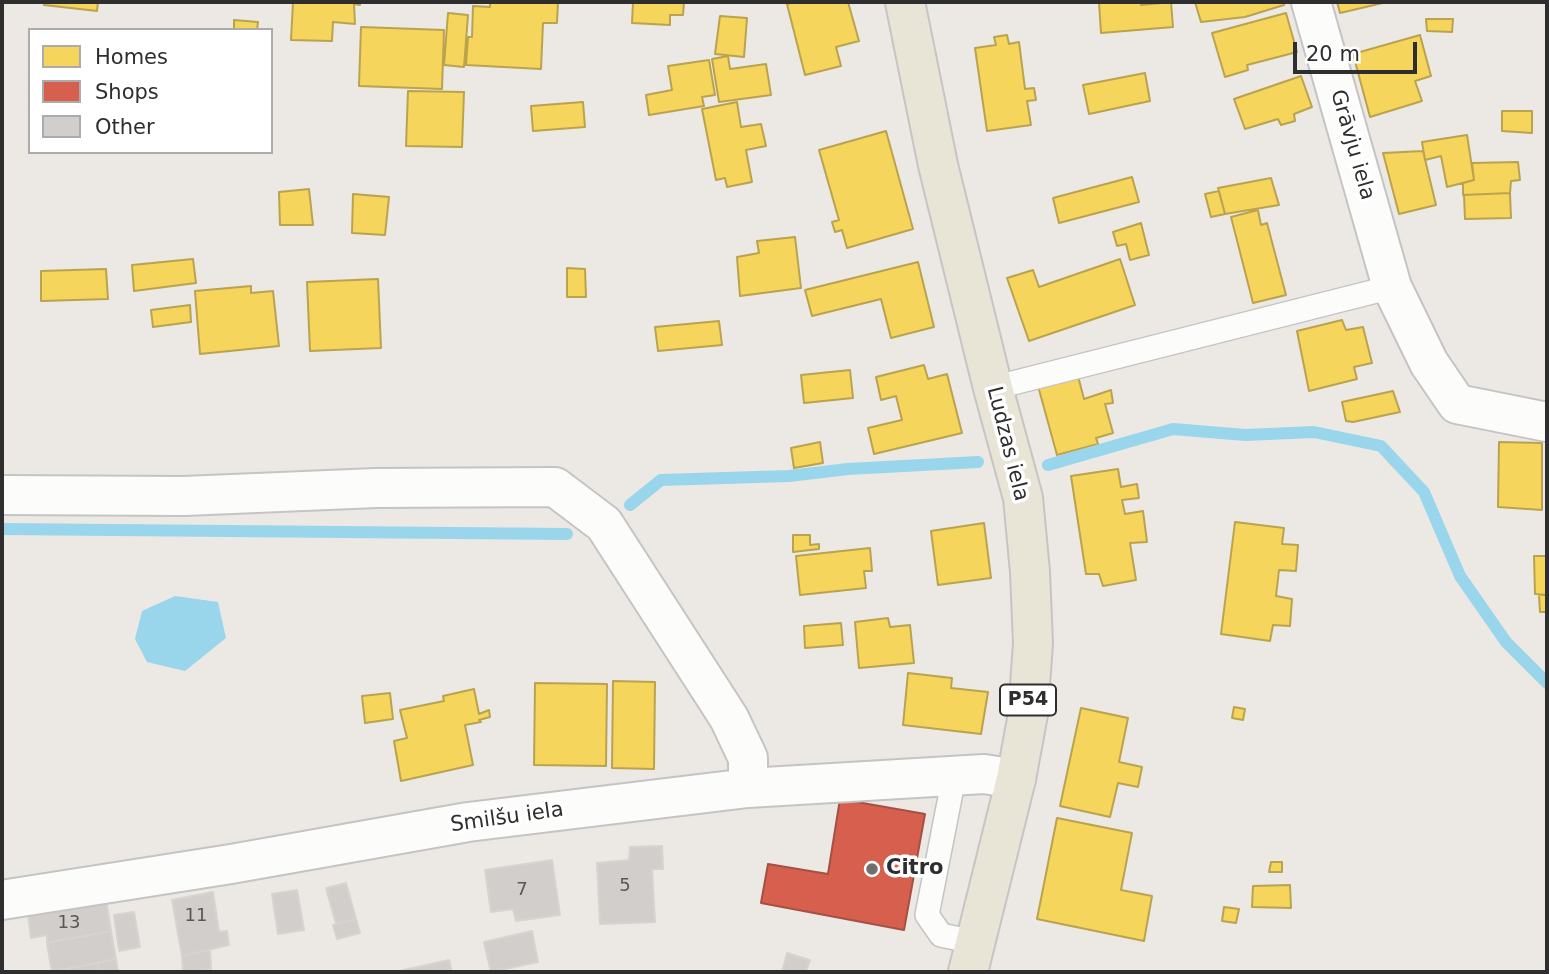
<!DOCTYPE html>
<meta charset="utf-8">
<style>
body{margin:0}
#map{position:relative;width:1549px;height:974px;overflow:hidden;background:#ece8e4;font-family:"DejaVu Sans",sans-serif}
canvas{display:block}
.frame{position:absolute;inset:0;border:4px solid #2e2e2e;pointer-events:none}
.legend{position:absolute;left:28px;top:28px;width:245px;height:126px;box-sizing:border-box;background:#fff;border:2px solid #ababab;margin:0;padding:9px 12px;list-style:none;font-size:21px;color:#2e2e2e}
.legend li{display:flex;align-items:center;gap:14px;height:35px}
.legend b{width:35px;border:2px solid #ababab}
.scale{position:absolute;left:1293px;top:42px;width:124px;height:32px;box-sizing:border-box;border:4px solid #2e2e2e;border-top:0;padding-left:9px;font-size:21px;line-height:24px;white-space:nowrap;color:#2e2e2e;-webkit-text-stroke:5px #fff;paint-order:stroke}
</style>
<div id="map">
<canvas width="1549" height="974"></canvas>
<div class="frame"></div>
<ul class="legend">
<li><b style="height:19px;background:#f6d55c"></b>Homes</li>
<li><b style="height:19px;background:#d6604d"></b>Shops</li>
<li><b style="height:19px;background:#d1cecb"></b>Other</li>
</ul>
<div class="scale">20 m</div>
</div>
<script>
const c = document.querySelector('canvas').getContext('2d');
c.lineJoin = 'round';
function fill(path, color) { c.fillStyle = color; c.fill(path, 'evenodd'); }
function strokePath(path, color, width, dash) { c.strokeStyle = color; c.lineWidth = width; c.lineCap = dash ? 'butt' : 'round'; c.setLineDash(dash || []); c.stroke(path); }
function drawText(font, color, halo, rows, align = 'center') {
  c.font = font + ' "DejaVu Sans",sans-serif'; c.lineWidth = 7; c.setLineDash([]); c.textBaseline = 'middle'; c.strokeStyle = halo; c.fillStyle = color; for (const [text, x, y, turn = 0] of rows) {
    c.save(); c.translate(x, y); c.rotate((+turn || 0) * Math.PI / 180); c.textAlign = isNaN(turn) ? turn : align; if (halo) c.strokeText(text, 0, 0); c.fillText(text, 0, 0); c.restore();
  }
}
fill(new Path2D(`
 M175,596L218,602L226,638L185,671L147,662L135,639L142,611Z`), '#99d6ec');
const homes = new Path2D(`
 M45,2H98L97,11L44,5Z
 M293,2H360V5L354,4L355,24L333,22L332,41L291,40Z
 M490,2H558L557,23H543L541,69L466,65L468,37H472L473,6L490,7Z
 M633,2H684L683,15H670V25L632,23Z
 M795,2H848L859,41L836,47L841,66L805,75L787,4Z
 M1099,2H1141V5L1171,2L1173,27L1101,33Z
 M1195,2H1283L1284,5L1245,17L1201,22Z
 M1337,2H1387L1340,13Z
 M448,13L468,15L464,67L444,65Z
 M1286,13L1297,52L1247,65L1248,70L1225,77L1212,33Z
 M720,16L747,18L744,57L715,54Z
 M1426,19H1453L1452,32L1427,31Z
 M234,20L258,22L257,30H234Z
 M361,27L444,30L442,89L359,86Z
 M1007,35L1009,44L1019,42L1025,89L1034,88L1036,100L1027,101L1031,125L987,131L975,48L996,45L994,37Z
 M1420,35L1431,76L1415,81L1422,101L1370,117L1353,54Z
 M728,56L730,69L766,64L771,95L719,102L712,59Z
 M709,60L715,95L702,97L704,106L649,115L646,95L672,90L668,66Z
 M1145,73L1150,101L1089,114L1083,85Z
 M1301,76L1312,107L1294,114L1295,121L1281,125L1278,119L1245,129L1234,99Z
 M408,91L464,92L462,147L406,146Z
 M583,102L585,127L533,131L531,106Z
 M737,102L741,127L761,124L766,146L746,150L752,182L727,187L725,178L716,180L702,109Z
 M1502,111H1532V133L1502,131Z
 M886,131L913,229L847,248L842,230L835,232L832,222L839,220L819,150Z
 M1467,135L1474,180L1447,187L1441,156L1425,160L1422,142Z
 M1423,151L1436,205L1399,214L1383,153Z
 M1518,162L1520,180L1511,181L1510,193L1463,195V183L1474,180L1472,163Z
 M1132,177L1139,202L1059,223L1053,198Z
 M1271,178L1279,205L1225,214L1218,188Z
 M309,189L313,225H280L279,192Z
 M1219,191L1225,214L1211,217L1205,194Z
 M1510,193L1511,218L1465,219L1464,195Z
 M353,194L389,197L385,235L352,233Z
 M1258,210L1261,225L1267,223L1286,295L1253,303L1231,217Z
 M1141,223L1149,255L1130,260L1126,244L1117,246L1113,232Z
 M795,237L801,288L740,296L737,257L759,253L757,241Z
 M193,259L196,283L134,291L132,265Z
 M1120,259L1135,305L1029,341L1007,278L1033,270L1039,287Z
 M918,262L934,327L891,338L881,299L812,316L805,290Z
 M567,268L585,269L586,297H567Z
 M106,269L108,299L41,301V271Z
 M378,279L381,348L310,351L307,282Z
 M251,286V293L273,291L279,346L200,354L195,291Z
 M190,305L191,322L153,327L151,310Z
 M1342,320L1346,330L1363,327L1372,363L1354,367L1357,379L1309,391L1297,331Z
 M719,321L722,345L658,351L655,327Z
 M924,365L928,379L947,374L962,433L874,454L868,428L902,420L896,396L881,400L876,377Z
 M850,370L853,398L804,403L801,375Z
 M1078,376L1084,399L1111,390L1113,403L1105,404L1113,433L1096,438L1098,444L1057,455L1038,386Z
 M1393,391L1400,412L1353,422L1346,421L1342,402Z
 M820,442L823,463L794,468L791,448Z
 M1499,442L1542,443V510L1498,507Z
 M1118,469L1121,487L1137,484L1139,498L1122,500L1125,514L1143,511L1147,542L1130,543L1136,580L1103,586L1099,574H1086L1071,476Z
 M1235,522L1284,528L1282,544L1298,545L1296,571L1279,570L1276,596L1292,599L1290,626L1273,625L1270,641L1221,634Z
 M984,523L991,578L938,585L931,531Z
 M793,535H810V545L819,544V549L793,552Z
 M870,548L872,571H864L866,588L800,595L796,556Z
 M1534,556H1547V595L1535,594Z
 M1539,595H1547V612H1540Z
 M888,618L890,627L910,625L914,663L859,668L855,622Z
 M841,623L843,645L805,648L804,626Z
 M908,673L952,678L951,688L988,692L981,734L903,725Z
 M613,681L655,682L654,769L612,768Z
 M535,683L607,684L606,766L534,765Z
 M474,689L479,714L489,710L490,717L479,720L481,722L465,725L473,765L401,781L394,741L407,738L400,710L444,701L443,696Z
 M390,693L393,719L365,723L362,696Z
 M1234,707L1245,709L1243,720L1232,718Z
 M1081,708L1128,718L1119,762L1142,767L1138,787L1118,783L1110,817L1060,806Z
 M1057,818L1132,833L1121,890L1152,896L1144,941L1037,919Z
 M1271,862H1282V872H1269Z
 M1290,885L1291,908L1252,907L1253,886Z
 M1224,907L1239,909L1236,923L1222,921Z`);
fill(homes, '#f6d55c');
strokePath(homes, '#baa34e', 2);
const shops = new Path2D(`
 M840,799L925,814L904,930L761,903L768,864L828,874Z`);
fill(shops, '#d6604d');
strokePath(shops, '#a45144', 2);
strokePath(new Path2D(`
 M1048,465L1173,429L1245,435L1314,432L1381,446L1424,492L1460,576L1506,642L1547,683
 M630,505L661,480L789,476L848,469L978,462
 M2,529L567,534`), '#99d6ec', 12);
const building = new Path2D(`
 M662,846L663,869H652L655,922L600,924L597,863L629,860L630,847Z
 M552,860L560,915L516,921L513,909L491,912L485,870Z
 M346,883L356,919L336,924L326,888Z
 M297,890L304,930L278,934L272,894Z
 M213,892L219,932L227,931L229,945L182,956L172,900Z
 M106,899L111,931L47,943V935L31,938L28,914Z
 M134,912L140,947L119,951L114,915Z
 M356,919L360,933L337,939L333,925Z
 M111,931L116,959L52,972L47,943Z
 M532,931L538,962L491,972L484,942Z
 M210,950L211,969L183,972L182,956Z
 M787,953L810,960L806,972H782Z
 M116,959L118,972H99L98,963Z
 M449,960L452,972H404V970Z
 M98,963L99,972H70L69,968Z`);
fill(building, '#d1cecb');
strokePath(building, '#d7d4d0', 2);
const service = new Path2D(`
 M993,388L1392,287
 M954,777L927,915L941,935L974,942`);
const minor = new Path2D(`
 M1311,2L1392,287L1429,363L1457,404L1547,422
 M2,495L184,496L376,488L555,487L604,524L729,718L748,758V788
 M2,900L231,864L468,822L748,788L984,774L1016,779`);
const primary = new Path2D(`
 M905,2L938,165L993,388L1023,498L1030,572L1033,643L1028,714L1016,779L968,972`);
strokePath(service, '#c5c4c5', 26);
strokePath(minor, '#c5c4c5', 42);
strokePath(primary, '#c6c5c4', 42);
strokePath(service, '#fcfcfb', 23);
strokePath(minor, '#fcfcfb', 38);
strokePath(primary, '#e8e4d6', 38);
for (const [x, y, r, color] of [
 [872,869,7,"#706f6e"]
]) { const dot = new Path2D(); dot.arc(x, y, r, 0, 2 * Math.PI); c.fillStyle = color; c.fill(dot); strokePath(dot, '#fff', 2.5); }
drawText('18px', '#585857', null, [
 ["5",625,886],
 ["7",522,890],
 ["11",196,916],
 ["13",69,923]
]);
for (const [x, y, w] of [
 [1028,700,56]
]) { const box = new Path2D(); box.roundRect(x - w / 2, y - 15.5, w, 31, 5); c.fillStyle = '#fff'; c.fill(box); strokePath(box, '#2e2e2e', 2); }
drawText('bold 19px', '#2e2e2e', null, [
 ["P54",1028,700]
]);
drawText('21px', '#2e2e2e', '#fff', [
 ["Grāvju iela",1352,145,74],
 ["Ludzas iela",1007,444,76],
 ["Smilšu iela",507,818,-8]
]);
drawText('bold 21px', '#2e2e2e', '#fff', [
 ["Citro",886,869]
], 'left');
</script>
